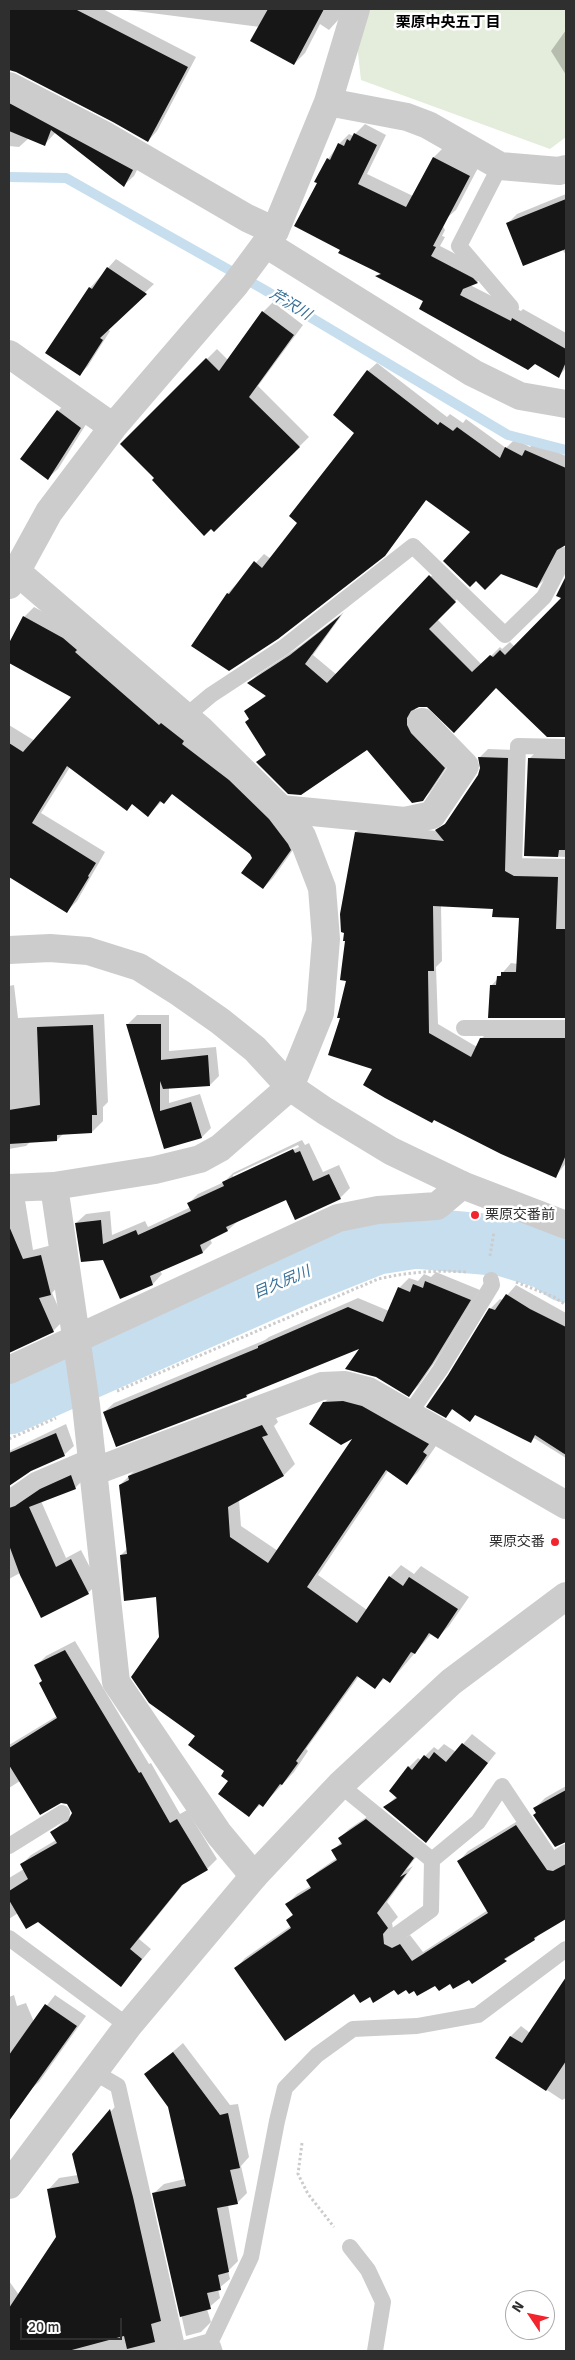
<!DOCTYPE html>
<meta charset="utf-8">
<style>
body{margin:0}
#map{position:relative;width:575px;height:2360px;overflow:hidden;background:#fff;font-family:Signika,sans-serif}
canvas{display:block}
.frame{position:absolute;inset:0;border:10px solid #2f2f2f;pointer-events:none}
.north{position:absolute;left:505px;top:2290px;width:50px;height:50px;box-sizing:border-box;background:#fff;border:1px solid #acacac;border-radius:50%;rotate:304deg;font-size:14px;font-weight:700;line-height:20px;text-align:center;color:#2f2f2f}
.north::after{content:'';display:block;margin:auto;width:18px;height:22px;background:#f2242e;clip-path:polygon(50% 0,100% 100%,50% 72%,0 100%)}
.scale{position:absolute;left:20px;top:2318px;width:102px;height:22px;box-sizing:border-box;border:2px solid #2f2f2f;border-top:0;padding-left:6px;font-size:15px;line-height:18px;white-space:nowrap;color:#2f2f2f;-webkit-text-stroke:4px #fff;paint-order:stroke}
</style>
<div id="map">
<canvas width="575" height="2360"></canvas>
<div class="frame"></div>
<div class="north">N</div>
<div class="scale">20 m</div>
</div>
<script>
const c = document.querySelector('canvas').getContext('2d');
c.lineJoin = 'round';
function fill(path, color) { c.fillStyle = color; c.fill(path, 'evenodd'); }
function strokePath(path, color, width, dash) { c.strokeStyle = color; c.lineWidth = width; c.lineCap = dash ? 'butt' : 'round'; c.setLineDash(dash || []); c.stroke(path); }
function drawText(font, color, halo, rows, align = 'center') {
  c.font = font + ' Signika,"Noto Sans JP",sans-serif'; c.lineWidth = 5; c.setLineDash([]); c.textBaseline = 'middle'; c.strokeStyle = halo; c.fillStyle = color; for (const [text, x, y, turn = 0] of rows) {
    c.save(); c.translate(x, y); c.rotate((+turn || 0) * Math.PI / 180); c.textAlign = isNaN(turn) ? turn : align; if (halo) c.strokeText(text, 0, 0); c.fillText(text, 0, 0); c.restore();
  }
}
fill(new Path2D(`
 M353,9H566V137L550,149L361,80Z`), '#e4eddb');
fill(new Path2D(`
 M9,9H103L196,57L157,131L148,141L17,71L9,69Z
 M120,9H343L339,19L329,30L320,24L305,53L294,64L260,27Z
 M566,30V75L551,51Z
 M9,88L142,160L134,176L124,185L56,132L44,145L29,138L19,147L9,146Z
 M365,124L386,135L367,174L413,196L434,157L444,147L479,166L456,210L441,223L445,230L442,236L445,237L440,246L483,268L487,273L477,282L470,285L521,311L523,309L566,333V368L559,376L377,276L381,272L341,250L319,183L316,181L328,159L339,144L349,134L353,136Z
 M566,194V255L562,249L507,224L517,214Z
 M116,259L154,284L107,329L110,331L88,366L80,374L90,288Z
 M273,302L303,325L258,386L309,437L214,530L156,478L122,444L217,349L228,360L263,312Z
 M377,363L447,417L450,414L463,423L466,419L506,448L515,439L530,447L535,442L566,456V545H564L546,578L537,587L501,573L472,532L427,499L384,555L277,638L228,593L264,554L271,559L299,523L355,433L368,371Z
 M68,401L90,418L58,469L48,478L58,411Z
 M439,568L464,592L437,619L482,665L500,647L502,649L510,642L515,647L563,598L558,595L566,578V734L565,736L497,686L415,707V717L453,758L431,791L422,800L367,749L257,762L267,753L246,711L266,695L249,683L257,675L300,646L344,612L313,655L337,675Z
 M34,607L79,631L300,840L273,878L263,888L251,854L173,793L164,802L162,801L148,815L133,803L127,809L70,767L41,813L105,852L77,901L67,911L41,883L9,863V725L35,741L73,696L9,661V645L24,617Z
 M488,749L516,750L513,861L566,868V1017H490L492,985L511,963L518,964L520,917L494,908L441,905L442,961L436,967L438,1024L477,1047L481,1039L490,1030L566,1028V1163L555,1177L374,1069L342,1017L348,980L356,832L365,824L437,831L450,819L479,775L482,768L479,758Z
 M538,750L566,751V857L526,855L529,759Z
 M14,985L18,1018L104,1014L108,1102L103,1107V1121L92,1132L64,1133L57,1140L31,1141L26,1146L9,1149V986Z
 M137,1015H169V1051L216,1047L219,1076L210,1085L169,1088V1103L200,1094L211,1128L202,1137L165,1148L128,1024Z
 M302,1140L305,1145L309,1143L323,1172L339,1165L350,1188L340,1198L287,1199L238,1221L228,1230L210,1239L212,1243L203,1252L160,1271L162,1274L153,1284L104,1259L76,1223L86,1214L110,1211L112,1235L145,1221L148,1227L191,1207L189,1203L198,1194L224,1182L233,1173ZM298,1145L299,1147L233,1178V1175Z
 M24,1194L33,1250L52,1245L61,1283L52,1293L64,1320L53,1331L9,1352V1196Z
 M436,1272L480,1290L441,1353L419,1385L409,1395L362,1346L252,1391L247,1396L104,1412L114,1403L265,1340L269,1337L358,1298L389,1311L399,1288L409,1278L418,1281L424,1274L431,1277Z
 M516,1285L566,1313V1458L534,1438L531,1441L476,1414L470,1420L453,1409L446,1416L490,1309L500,1299L503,1300Z
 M355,1390L438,1443L418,1472L407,1483L388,1471L318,1575L367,1610L390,1577L401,1565L414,1574L421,1566L469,1597L449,1626L438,1637L432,1633L390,1682L385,1678L375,1687L359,1676L306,1749L308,1751L294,1772L263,1805L261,1804L249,1815L226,1771L197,1736L161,1638L157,1596L121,1555L127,1549L120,1485L140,1465L274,1414L278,1422L274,1426L295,1464L284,1475L239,1500L241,1526L278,1551L356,1436L324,1403L336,1391Z
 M66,1424L74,1446L64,1455L29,1471L11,1483L9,1488V1451Z
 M81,1467L85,1478L75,1488L41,1501L66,1558L81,1550L98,1583L88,1593L20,1573L9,1579V1490L51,1479Z
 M75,1641L149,1764L151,1763L180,1814L187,1810L217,1859L207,1869L185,1882L139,1939L151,1949L120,1986L38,1921L18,1913L9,1919V1878L24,1869L21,1865L31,1855L56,1840L52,1832L73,1813L68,1803L20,1781L9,1788V1745L57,1716L36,1666L46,1656Z
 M472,1734L496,1753L426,1841L385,1807L397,1796L409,1767L418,1758L421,1760L434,1747L438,1750L444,1744L456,1752Z
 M566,1786V1841L555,1846L535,1808L545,1798Z
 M377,1810L423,1848L406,1870L413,1866L387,1902L398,1917L392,1923L394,1934L403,1939L410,1935L423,1952L488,1910L459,1861L468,1851L526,1816L554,1857L566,1861V1910L547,1921L544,1929L535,1939L472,1982L470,1978L414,1989L395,1988L370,1995L236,1968L245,1958L291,1926L287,1920L293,1914L287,1904L297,1894L311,1886L308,1880L318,1871L337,1858L333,1851L342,1841L340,1838L349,1829Z
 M566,1985V2098L562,2100L497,2057L511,2036L521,2026L530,2033Z
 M14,1995L17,2006L26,2003L34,2022L55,1995L86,2016L39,2082L28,2092L9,2100V1997Z
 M183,2043L230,2105L238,2104L249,2157L241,2166L247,2193L237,2203L228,2205L238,2261L228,2271L230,2279L218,2289L220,2298L207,2309L211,2322L201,2332L186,2336L154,2193L164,2184L185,2179L169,2106L146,2075Z
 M121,2100L177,2334L192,2350L220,2342L223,2351H9V2281L19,2295L58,2237L48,2190L59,2178L78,2175L73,2154Z`), '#0003');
strokePath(new Path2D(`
 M9,177L66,178L263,289L508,435L566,450`), '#c6deee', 10);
strokePath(new Path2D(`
 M9,1404L297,1276L377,1244L416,1238L505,1246L547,1259L566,1272`), '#c6deee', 61);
fill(new Path2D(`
 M9,9H75L188,67L148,142L113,122L16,72L9,70Z
 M268,9H324L294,65L250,41Z
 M9,103L133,170L124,187L51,130L45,146L9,131Z
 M354,133L377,145L358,184L406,207L433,157L470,176L433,246L436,247L431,256L473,278L478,283L463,289L460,295L511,321L512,318L566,349V362L559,378L535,364L528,370L419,309L423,301L375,276L381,274L338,253L340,250L294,226L317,183L314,182L327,158L330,160L338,143L344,146L347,139L350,141Z
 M566,199V249L523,266L506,223Z
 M107,267L147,294L100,338L103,340L80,376L45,353L89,287L92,289Z
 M262,311L294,335L249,397L300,447L214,532L211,529L204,536L152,480L154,478L120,444L206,358L219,371Z
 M367,370L438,425L440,422L453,431L457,427L500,458L505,447L522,456L525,450L566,468V545L557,550L537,588L501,574L485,590L476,581L470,587L443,561L470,532L426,500L385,556L278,639L229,671L191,646L227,593L229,594L254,561L262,568L297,523L289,516L354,433L333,415Z
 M57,410L81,428L48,480L20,459Z
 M429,575L456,602L429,629L472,672L490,655L493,657L500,650L505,655L561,598L556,596L566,576L565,737H547L496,688L454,733L427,707H419L411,711L407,718V725L411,733L445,768L423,801L412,803L367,750L301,795L288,794L256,762L266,755L245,722L249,719L244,711L266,696L247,683L290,655L341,615L305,664L327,683Z
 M23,616L63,638L77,650L75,652L159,725L161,723L184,741L182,744L229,780L269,819L288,844L291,850L263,889L241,873L252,858L250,854L172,794L164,804L160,801L148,817L132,804L127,811L67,766L32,823L96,863L88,876L89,877L67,913L9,877V743L23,752L71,697L9,663V643Z
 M478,757L508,758L505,871L514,876L558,877L556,929H566L565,1018H488L490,985H496L497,976H501V972H516L519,918L492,917L493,909L433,906L434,971H428L429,1033L471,1057L480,1038H565L566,1155L556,1178L501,1154L434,1120L432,1123L385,1098L363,1085L372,1069L328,1055L340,1018H337L346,981L340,980L345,941H343L344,933L341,932L340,914L355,832L444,841L435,830L445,824L478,775L480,768Z
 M528,758L565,759L566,761V850H559L558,857L524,856Z
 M126,1024H161V1060L208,1055L210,1086L163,1089L160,1081V1111L191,1102L202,1138L164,1149Z
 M93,1025L97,1115H92V1133L57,1135V1141L9,1144V1110L40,1105L37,1027Z
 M293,1149L295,1153L300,1151L313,1181L329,1174L341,1199L295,1220L286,1200L226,1227L228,1231L200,1245L203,1253L150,1276L153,1285L120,1299L103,1260L81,1262L75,1223L101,1220L103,1244L136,1230L138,1235L191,1211L187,1203L224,1186L222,1182Z
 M9,1226L23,1259L41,1255L51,1295L39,1298L54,1332L9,1353Z
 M425,1281L471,1300L432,1364L409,1397L376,1377L345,1369L359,1349L246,1395L247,1397L116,1447L103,1412L258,1348V1346L348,1307L383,1322L398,1287L410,1292L413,1284L423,1288Z
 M506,1294L530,1309L566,1327V1455L535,1435L531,1443L475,1415L470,1422L452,1409L446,1418L426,1407L448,1375L489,1308L495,1310Z
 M343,1401L362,1406L429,1444L423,1452L427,1455L407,1485L386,1470L307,1587L357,1623L389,1576L403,1586L409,1577L458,1609L438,1639L429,1633L415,1654L411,1652L390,1683L383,1678L375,1689L357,1676L296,1761L298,1763L282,1785L280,1784L263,1807L259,1804L249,1817L218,1794L228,1781L221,1776L224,1771L188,1745L195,1736L149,1703L131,1677L159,1637L156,1597L124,1601L120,1555L127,1554L119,1485L129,1480L128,1476L262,1425L268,1435L262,1437L284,1476L228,1507L230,1537L268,1563L352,1439L341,1445L309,1424L323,1402Z
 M56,1433L65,1456L31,1471L9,1486V1453Z
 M71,1475L76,1489L29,1507L56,1567L71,1559L89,1594L41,1618L20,1575L9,1545V1508L15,1506L40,1489Z
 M65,1650L139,1773L141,1772L170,1823L177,1819L208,1870L182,1885L130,1949L142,1959L121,1987L38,1922L26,1929L9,1900V1891L28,1879L20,1864L57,1843L50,1832L68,1821L72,1813L67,1804L61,1803L40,1815L9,1765V1748L57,1718L39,1683L42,1681L34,1665Z
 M462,1743L488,1763L426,1843L383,1807L397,1798L389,1791L408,1766L412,1770L424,1755L429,1759L434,1752L446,1762Z
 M566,1790V1842L555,1847L533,1815L536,1813L533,1808Z
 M366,1819L414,1858L400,1877L407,1873L377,1913L388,1928L383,1934L384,1944L392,1948L400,1944L412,1961L488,1913L457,1861L516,1825L547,1870L553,1871L566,1864V1919L534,1938L535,1940L504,1959L507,1961L472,1984L469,1980L453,1989L450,1984L439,1991L435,1986L417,1996L414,1991L409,1994L406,1990L398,1995L394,1990L373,2003L370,1997L360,2003L354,1994L285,2041L234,1968L291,1928L286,1920L293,1915L285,1904L311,1888L306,1880L337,1860L331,1850L342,1844L338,1838Z
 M566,1977V2061L546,2091L495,2058L510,2036L522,2043Z
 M45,2004L77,2026L9,2121V2055Z
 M173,2052L220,2115L228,2113L240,2168L230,2170L238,2204L217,2208L229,2272L218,2275L221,2290L207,2293L211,2309L180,2317L152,2193L186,2186L168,2107L144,2074Z
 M110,2109L133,2197L161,2321L151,2324L155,2342L127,2349L124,2336L68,2351H9V2308L56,2237L47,2189L79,2183L72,2154Z`), '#161616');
strokePath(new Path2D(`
 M490,1256L494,1232
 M516,1282L554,1297L566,1305
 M117,1391L378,1279C408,1272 436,1270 466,1272
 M9,1439L56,1418
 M302,2143L298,2174L308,2194L334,2227`), '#ccc', 3, [2.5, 2.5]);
strokePath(new Path2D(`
 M500,166L459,246L511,307
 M186,716L211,695L284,647L413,546L505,635L544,597L566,555
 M566,747L518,746L514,866L566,867
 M464,1028H566
 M409,1414L440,1370L492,1285L491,1280
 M9,1498L35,1480L91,1456
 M340,1785L432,1860L431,1910L392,1938
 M9,1846L62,1813
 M432,1860L478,1822L502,1786L552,1861L566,1852
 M9,1938L128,2026
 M94,2072L118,2086L178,2351
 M350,2247L368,2270L383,2302L375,2351
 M175,2351L211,2341L251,2257L277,2121L285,2088L317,2055L353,2029L417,2026L478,2015L566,1949`), '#ccc', 16);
strokePath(new Path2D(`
 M9,86L106,136L247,218L275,231
 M328,102L407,117L428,125L500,166L559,171L566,169
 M266,244L473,373L520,396L566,404
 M9,354L113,427
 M9,585L49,512L113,427L235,285L275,231L328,102L356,9
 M281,809L405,821L432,815L465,766L422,722
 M54,1186L86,1405L116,1682L219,1834L254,1876
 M9,1188L54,1186L155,1170L200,1159L220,1148L290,1087L320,1013L326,939L322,888L302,836L281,809L200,729L16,571
 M9,1370L338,1218L378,1210L437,1206L462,1185
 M93,1472L322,1386L345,1385L368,1391L566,1505`), '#ccc', 28);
strokePath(new Path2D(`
 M9,950L50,948L88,951L139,967L180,993L220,1021L255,1049L290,1087L325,1111L391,1151L462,1185L566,1225
 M9,2185L128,2026L254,1876L340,1785L451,1682L566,1596`), '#ccc', 28);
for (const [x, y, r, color] of [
 [475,1215,5,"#f2242e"],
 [555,1542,5,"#f2242e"]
]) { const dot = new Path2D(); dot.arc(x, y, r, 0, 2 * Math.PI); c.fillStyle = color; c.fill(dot); strokePath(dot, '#fff', 2); }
drawText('14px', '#2f2f2f', '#fff', [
 ["栗原交番前",485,1215],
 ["栗原交番",545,1542,"right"]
], 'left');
drawText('bold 15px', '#000', '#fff', [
 ["栗原中央五丁目",448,23]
]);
drawText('italic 15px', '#366f97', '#fff', [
 ["芹沢川",290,305,31],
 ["目久尻川",282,1283,-23]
]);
</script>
